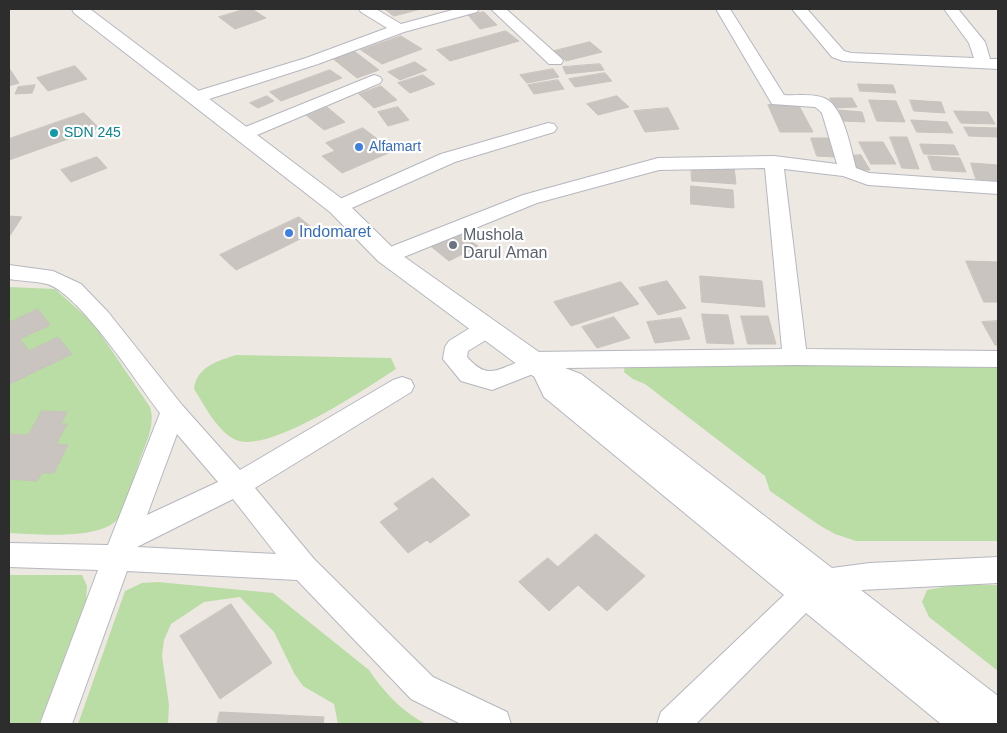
<!DOCTYPE html>
<style>
body{margin:0}
#map{position:relative;width:1007px;height:733px;overflow:hidden;background:#ede8e2;font-family:Arial,sans-serif}
canvas{display:block}
.frame{position:absolute;inset:0;border:10px solid #2d2d2d;pointer-events:none}
</style>
<div id="map">
<canvas width="1007" height="733"></canvas>
<div class="frame"></div>
</div>
<script>
const c = document.querySelector('canvas').getContext('2d');
c.lineJoin = 'round';
function fill(path, color) { c.fillStyle = color; c.fill(path, 'evenodd'); }
function strokePath(path, color, width, dash) { c.strokeStyle = color; c.lineWidth = width; c.lineCap = dash ? 'butt' : 'round'; c.setLineDash(dash || []); c.stroke(path); }
function drawText(font, color, halo, rows, align = 'center') {
  c.font = font + ' Arial,sans-serif'; c.lineWidth = 4.5; c.setLineDash([]); c.textBaseline = 'middle'; c.strokeStyle = halo; c.fillStyle = color; for (const [text, x, y, turn = 0] of rows) {
    c.save(); c.translate(x, y); c.rotate((+turn || 0) * Math.PI / 180); c.textAlign = isNaN(turn) ? turn : align; if (halo) c.strokeText(text, 0, 0); c.fillText(text, 0, 0); c.restore();
  }
}
fill(new Path2D(`
 M9,287L55,289L93,323L150,407C156,425 145,445 139,462C134,477 127,504 119,517C104,541 35,534 9,533Z
 M236,355L391,358L396,369C368,387 265,457 234,439C216,429 205,406 194,389C197,366 218,361 236,355Z
 M625,364L998,365V541H856L835,534L819,525L770,491L765,476L645,384L633,379L624,372Z
 M9,575H82L87,586L86,600L39,724H9Z
 M158,582L273,593L369,670C383,691 404,714 427,724H338L334,704L303,686L294,673L274,632L240,597L204,602L171,624L164,640L162,656L169,705L168,724H78L125,591L142,583Z
 M955,585H998V671L929,617L922,602L927,590Z`), '#badca5');
const building = new Path2D(`
 M246,9H252L266,18L235,29L219,17Z
 M385,9H421L394,16Z
 M484,12L497,25L480,29L468,15Z
 M506,31L519,41L450,61L437,50Z
 M401,36L422,49L382,64L361,50Z
 M590,42L602,52L566,61L554,51Z
 M354,51L379,70L357,78L332,58Z
 M415,62L427,70L400,80L388,72Z
 M600,64L604,70L566,74L563,67Z
 M75,66L87,79L48,91L37,78Z
 M9,68L19,83L9,86Z
 M553,69L559,77L527,83L520,75Z
 M330,70L342,78L281,101L270,92Z
 M605,73L612,81L575,87L569,79Z
 M423,75L435,84L410,93L398,83Z
 M558,80L564,89L534,94L528,85Z
 M858,84L893,85L896,93L860,91Z
 M35,85L32,93L15,94L18,87Z
 M381,86L397,100L374,108L359,94Z
 M267,96L274,101L258,108L250,103Z
 M617,96L629,107L598,115L587,104Z
 M830,98H852L857,107L835,108Z
 M869,100L896,101L905,122L877,121Z
 M910,100L941,102L945,113L914,111Z
 M798,104L813,132H780L768,105Z
 M327,107L345,122L324,130L306,115Z
 M398,107L409,120L388,126L378,112Z
 M668,108L679,129L645,132L634,111Z
 M839,110L862,112L865,122L842,121Z
 M954,111L988,112L995,124L961,123Z
 M84,113L99,128L9,160V139Z
 M911,120L947,122L953,133L917,132Z
 M964,127L998,128V137L969,136Z
 M363,128L393,151L342,173L322,156L335,151L326,143Z
 M890,137H907L919,169L902,168Z
 M811,138H828L834,157L817,156Z
 M859,142H883L896,164H871Z
 M920,144L954,145L959,155L924,154Z
 M861,155L870,170H856L848,156Z
 M928,156L960,158L966,172L933,170Z
 M97,157L107,168L71,182L61,170Z
 M971,163L998,165V181L976,179Z
 M691,164L734,167L736,184L692,181Z
 M691,186L733,190L734,208L691,204Z
 M9,216L22,217L9,237Z
 M299,217L316,231L278,250L261,235Z
 M456,230L478,246L449,261L428,244Z
 M261,235L278,250L236,270L220,255Z
 M966,261L998,262V302H984Z
 M700,276L762,281L765,307L702,302Z
 M667,281L686,308L658,315L639,288Z
 M621,282L639,304L571,326L554,302Z
 M38,309L50,325L20,339L29,351L58,337L72,354L10,384L9,323Z
 M702,314L728,315L734,344L707,343Z
 M741,316H768L776,344H748Z
 M614,317L630,338L597,348L582,327Z
 M681,318L690,339L655,343L647,322Z
 M998,321V345H995L982,322Z
 M42,411L67,412L61,424H67L56,444L68,445L54,473H42L37,481L9,479V434L28,435Z
 M433,478L470,515L430,543L427,540L408,553L380,522L399,509L394,504Z
 M596,534L645,576L607,611L558,567Z
 M548,558L578,585L549,611L519,582Z
 M231,604L272,663L220,699L180,636Z
 M220,712L324,717L323,724H217Z`);
fill(building, '#c9c4c0');
strokePath(building, '#c8c3bb', 1);
const minor = new Path2D(`
 M359,9H376L401,24L456,9H479L477,12L404,32L318,64L203,101H191L189,97L191,93L306,58L387,28L361,12Z
 M491,9H506L561,58L563,61L561,64H549Z
 M716,9H730L784,95C796,96 814,93 826,99C844,108 851,150 856,168L869,173L998,182V194L868,185L843,176L784,169L806,349L998,351V367L795,365L565,368L581,374L832,568L870,563L998,557V583L861,590L998,696V724H941L806,613L696,724H657L661,712L784,595L544,397L533,374L492,390L461,381L443,359L445,347L449,341L478,323L486,321L494,323L497,329L494,335L468,351L467,357C487,380 496,370 521,361L524,354L532,352L782,349L765,168L659,170L537,203L394,261L387,263L380,261L377,256L380,251L523,195L658,158L774,156L837,164L822,113L819,110L815,107L772,104Z
 M792,9H807L844,51L851,53L974,58L969,43L944,9H958L985,42L990,59H998V69L843,61L832,57Z
 M374,75L380,77L382,80L380,83L250,138L244,139L238,138L235,134L238,130Z
 M548,123L554,124L557,128L554,132L455,162L345,211L338,213L331,211L328,207L331,203L441,154Z
 M9,265L53,271L81,284L108,312L182,405L240,470L393,380L402,377L411,380L414,386L411,392L255,488L314,559L433,677L507,712L511,724H461L411,699L297,580L127,571L72,724H40L98,570L9,567V543L108,545L160,413C138,384 79,293 47,284C35,281 21,281 9,279ZM177,434L218,482L147,515ZM233,499L276,554L137,547Z`);
const secondary = new Path2D(`
 M72,9H90L346,202L396,251L553,362L557,369L553,376L543,379L533,376L378,261L330,212L74,13Z`);
strokePath(minor, '#b5b7bf', 2);
strokePath(secondary, '#b5b7bf', 2);
fill(minor, '#fff');
fill(secondary, '#fff');
for (const [x, y, r, color] of [
 [54,133,5,"#0f9aa8"],
 [359,147,5,"#3f7fe0"],
 [289,233,5,"#3f7fe0"],
 [453,245,5,"#6b7280"]
]) { const dot = new Path2D(); dot.arc(x, y, r, 0, 2 * Math.PI); c.fillStyle = color; c.fill(dot); strokePath(dot, '#fff', 2); }
drawText('14px', '#0d838f', '#fff', [
 ["SDN 245",64,133]
], 'left');
drawText('14px', '#366cbe', '#fff', [
 ["Alfamart",369,147]
], 'left');
drawText('16px', '#366cbe', '#fff', [
 ["Indomaret",299,233]
], 'left');
drawText('16px', '#5b616d', '#fff', [
 ["Mushola",463,236],
 ["Darul Aman",463,254]
], 'left');
</script>
